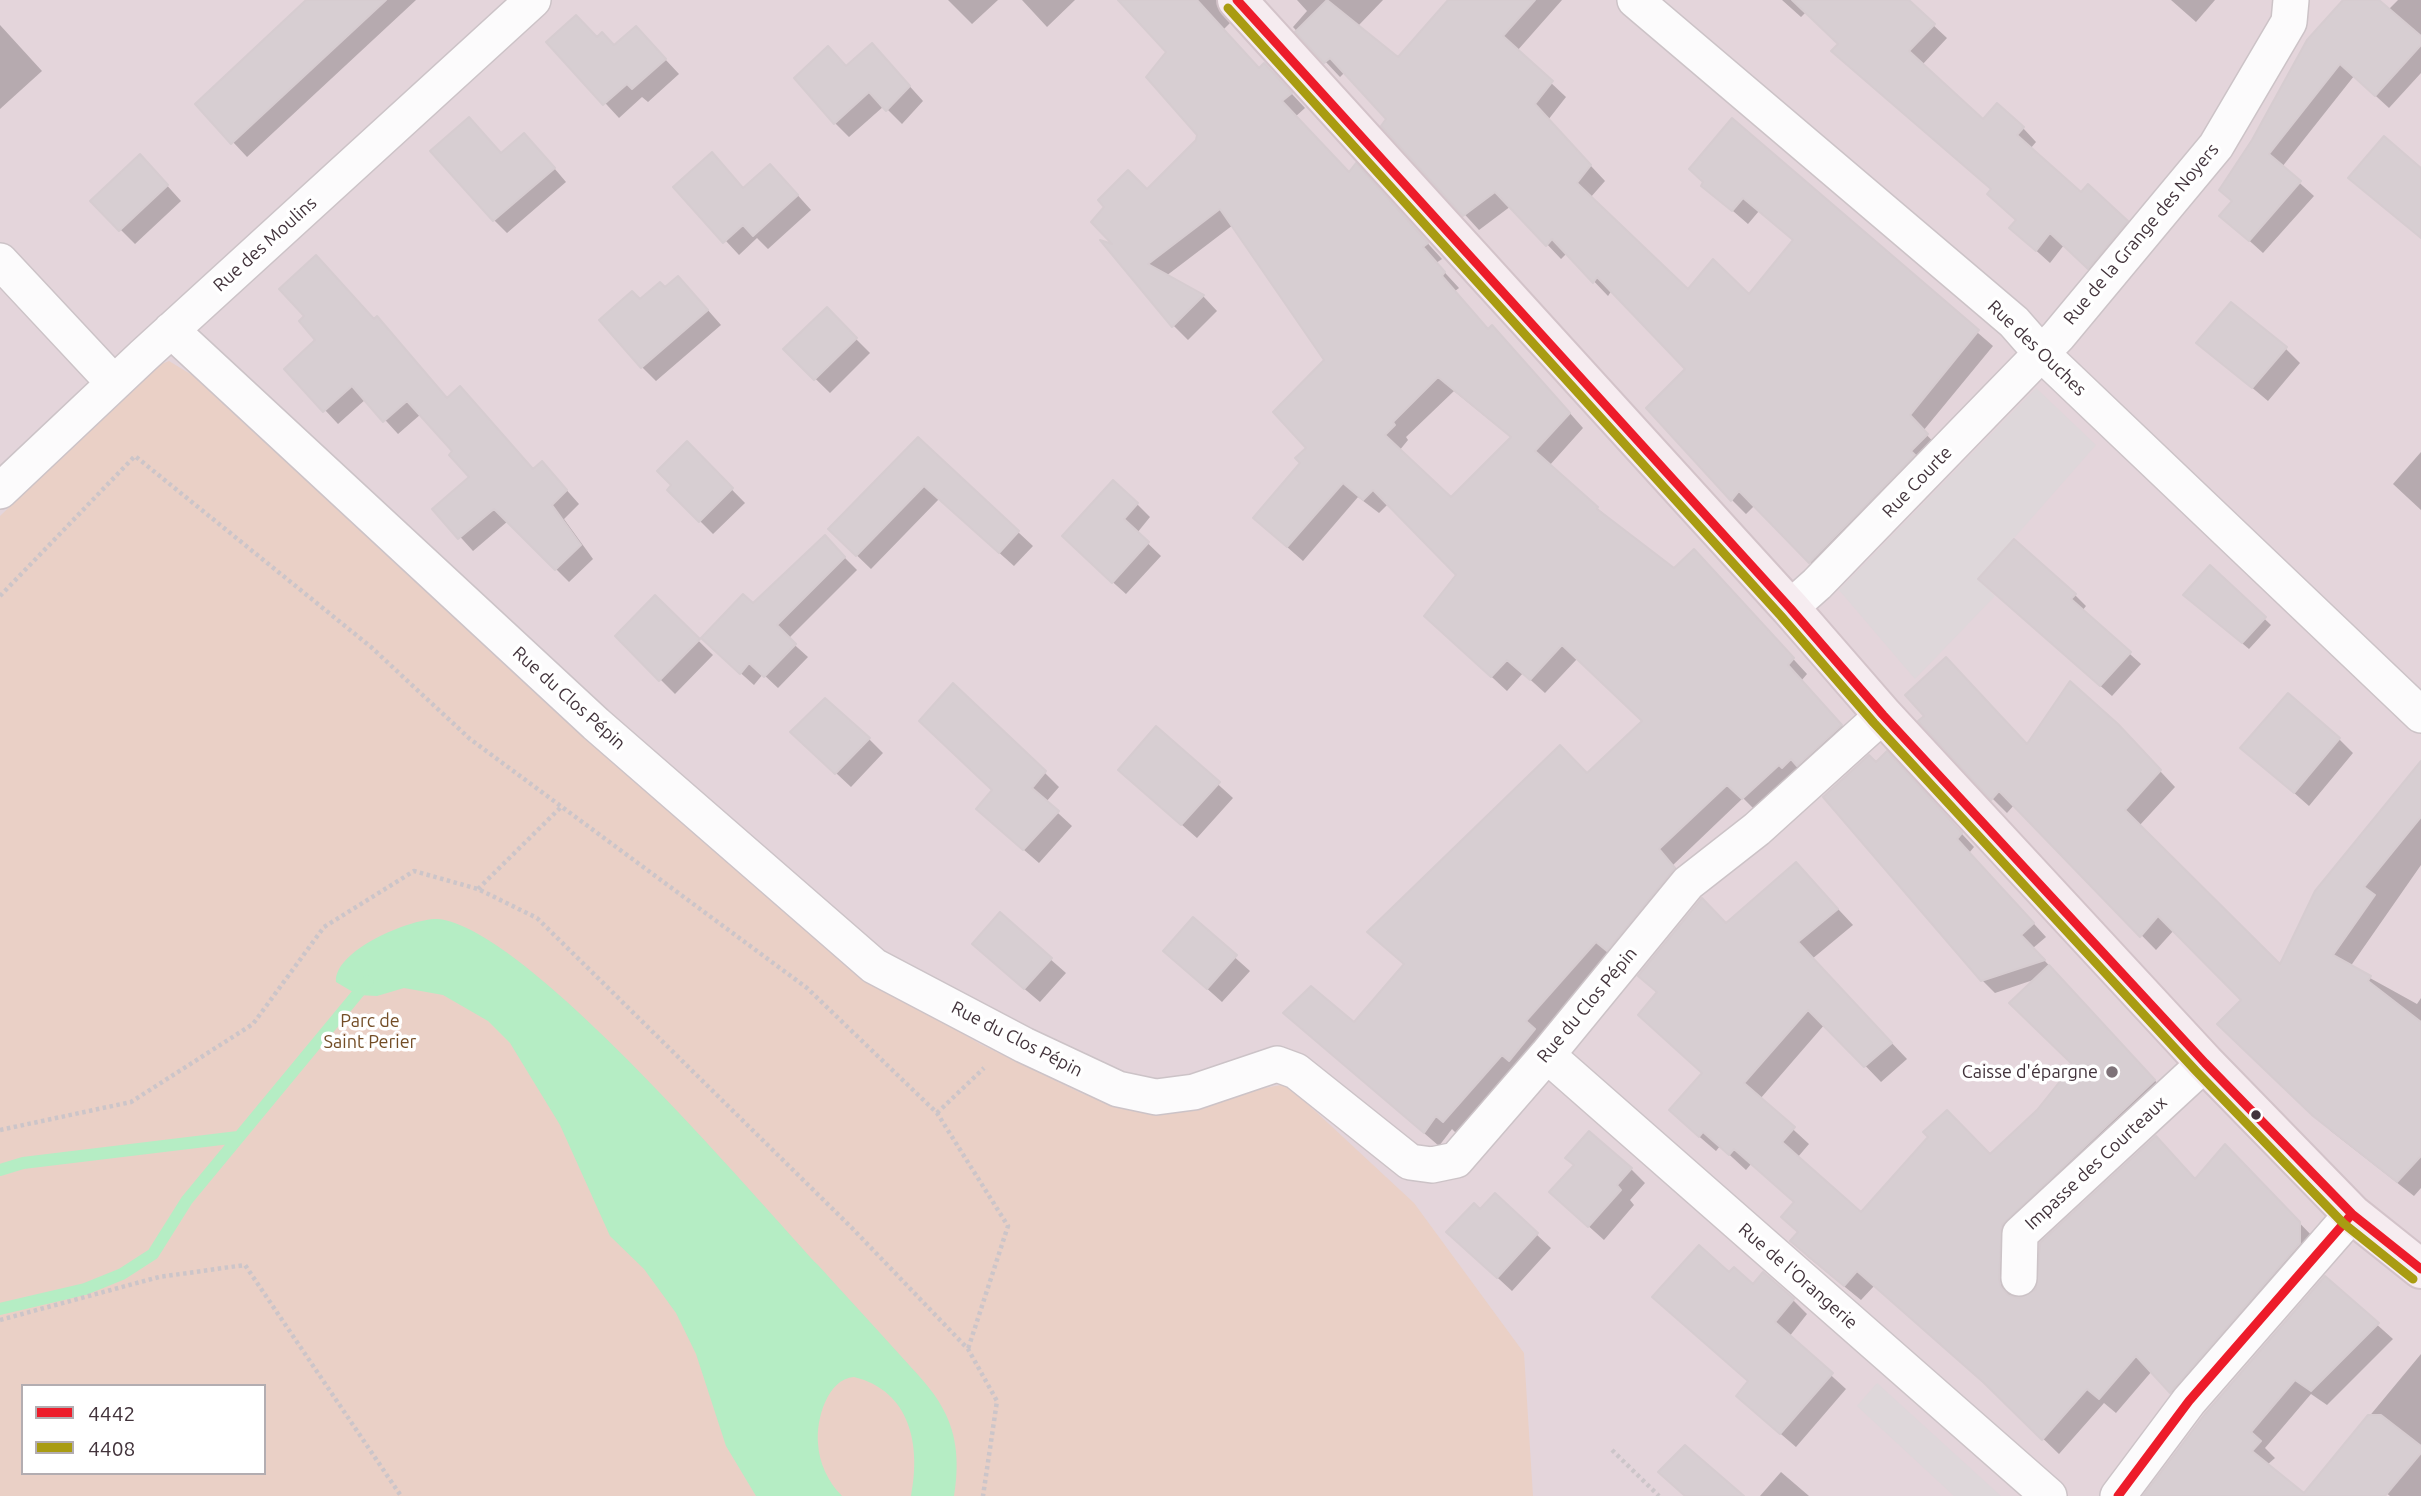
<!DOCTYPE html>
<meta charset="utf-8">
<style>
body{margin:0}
#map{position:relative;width:2421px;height:1496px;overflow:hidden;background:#eee6e9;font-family:Ubuntu,sans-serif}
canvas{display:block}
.legend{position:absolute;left:21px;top:1384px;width:245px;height:91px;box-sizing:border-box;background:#fff;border:2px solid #b3adb1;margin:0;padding:9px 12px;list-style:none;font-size:21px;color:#42333b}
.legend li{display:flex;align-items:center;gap:14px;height:35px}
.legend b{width:35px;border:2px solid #b3adb1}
</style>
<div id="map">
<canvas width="2421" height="1496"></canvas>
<ul class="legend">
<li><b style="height:9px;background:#ed1c2a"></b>4442</li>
<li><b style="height:9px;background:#a99c12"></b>4408</li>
</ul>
</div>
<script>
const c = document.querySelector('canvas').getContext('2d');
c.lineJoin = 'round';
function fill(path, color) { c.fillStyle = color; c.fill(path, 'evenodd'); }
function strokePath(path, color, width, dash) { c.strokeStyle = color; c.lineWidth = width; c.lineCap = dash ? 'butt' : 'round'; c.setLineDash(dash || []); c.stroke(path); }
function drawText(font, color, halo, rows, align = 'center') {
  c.font = font + ' Ubuntu,sans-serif'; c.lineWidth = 7; c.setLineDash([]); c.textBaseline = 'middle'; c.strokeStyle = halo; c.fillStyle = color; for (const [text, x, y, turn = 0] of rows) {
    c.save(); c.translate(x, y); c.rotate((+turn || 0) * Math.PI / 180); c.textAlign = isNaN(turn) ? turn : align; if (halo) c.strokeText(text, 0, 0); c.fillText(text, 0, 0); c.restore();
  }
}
fill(new Path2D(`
 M0,0H2421V1496H0ZM23,1386H264V1473H23Z`), '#e4d5db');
fill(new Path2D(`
 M169,361L210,386L399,567L867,977L980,1044L1083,1094L1146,1111L1286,1084L1414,1203L1524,1353L1533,1496H0V516L124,397L146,370ZM23,1386H264V1473H23Z`), '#ead0c6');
fill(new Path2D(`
 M2036,388L2096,445L1978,579L1995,596L1915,679L1839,590Z
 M1877,1383L2001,1496H1954L1857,1406Z`), '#ded7da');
fill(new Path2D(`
 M438,919C526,927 751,1193 818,1265C845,1295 873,1325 900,1355C915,1372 932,1388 943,1409C958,1436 959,1466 954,1496H911C921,1446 911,1391 854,1377C827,1379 816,1420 818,1443C819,1463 828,1482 842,1496H756L726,1446L696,1354L676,1313L644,1269L610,1236L560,1125L510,1043L488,1021L443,995L404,988L377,996L358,995L336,982C334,950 411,918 438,919Z`), '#b5edc4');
fill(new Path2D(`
 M309,0H416L247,157L233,142Z
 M948,0H998L972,24Z
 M1022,0H1075L1047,27Z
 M1120,0H1236L1230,9L1231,22L1223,30L1259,70L1279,80L1305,108L1295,117L1350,175L1370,180L1442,259L1436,263L1459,288L1455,291L1489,330L1507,342L1583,428L1549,466L1622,530L1674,571L1708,566L1807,674L1801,681L1855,740L1757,812L1743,798L1673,865L1689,883L1459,1136L1452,1129L1439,1146L1285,1013L1354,1024L1406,965L1369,932L1587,775L1644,722L1577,659L1545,693L1523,673L1507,691L1441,630L1459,575L1388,504L1379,513L1358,497L1303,561L1270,532L1308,449L1327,360L1233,225L1166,276L1203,296L1217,311L1188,340L1173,325L1118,248L1147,192L1198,141V135L1168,51ZM1454,391L1512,438L1451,500L1399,451L1408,440L1406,437Z
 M1297,0H1383L1358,26L1398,60L1450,0H1562L1517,51L1566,97L1548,120L1605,181L1590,198L1689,291L1749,296L1795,242L1759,211L1748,224L1703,185L1732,120L1993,346L1923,431L1941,450L1824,576L1755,505L1746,514L1732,500L1688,369L1612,290L1608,296L1567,253L1561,259L1511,206L1479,230L1384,126L1388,119L1345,72L1340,77L1293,27L1307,11Z
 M1782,0H1906L1947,38L1922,65L1983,121L2023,128L2036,142L2030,149L2082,194L2126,222L2140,236L2102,281L2064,245L2050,263L2011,228L2018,221L1992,190L1847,65L1833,51L1840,44L1806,12L1801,17Z
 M2171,0H2215L2196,22Z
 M2345,0H2376L2388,10L2398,0H2421V73L2389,108L2354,76L2282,167L2314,196L2263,253L2222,216L2234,202Z
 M0,25L42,71L0,109Z
 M597,39L615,47L650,43L679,74L648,102L642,97L619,118L549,42Z
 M886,60L923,101L902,124L884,106L849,137L835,123L847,68Z
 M537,148L566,182L507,233L494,220L502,155Z
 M154,171L181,201L135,244L92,201Z
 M784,180L811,210L768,249L757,238L739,255L676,187L744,190Z
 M665,289L692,292L721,325L656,381L642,367L640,301Z
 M827,310L870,353L830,393L785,349Z
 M2199,343L2286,349L2300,363L2268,401Z
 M287,369L448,400L534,471L555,477L579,504L564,519L593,559L569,582L508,521L473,551L435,509L472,477L454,451L421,414L398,434L366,399L338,424Z
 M918,439L1033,546L1014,566L939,499L871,569L844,543Z
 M687,444L745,503L713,534L669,490Z
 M2421,452V510L2393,484Z
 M1137,504L1150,517L1137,533L1161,556L1126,594L1077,550Z
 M825,538L857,570L788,639L808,657L778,688L763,674L754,685L716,651L753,606Z
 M2210,567L2271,625L2249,649L2192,601Z
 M1991,590L2075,595L2086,606L2082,611L2141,664L2112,696Z
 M655,598L713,655L675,694L617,636Z
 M1156,728L1233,798L1197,838L1135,784Z
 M869,739L883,753L851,787L807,746Z
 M2339,739L2353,753L2309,806L2243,748Z
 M2133,742L2175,787L2139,826L2281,967L2421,764V865L2350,967L2417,1004L2421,998V1188L2414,1196L2331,1131L2235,1039L2243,1000L2174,930L2156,950L2014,805L2007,813L1992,798L2028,746Z
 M1876,764L1899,766L1974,847L1969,853L2046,937L2033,948L2170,1097L2015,1250V1299L2019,1300L2037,1290L2196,1181L2225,1146L2315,1239L2186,1408L2152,1371L2116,1413L2104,1403L2059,1454L2001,1398L1874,1286L1861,1300L1808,1257L1792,1241L1799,1233L1795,1203L1751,1164L1746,1170L1720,1146L1716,1151L1687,1126L1704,1074L1658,994L1640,976L1811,880L1853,925L1812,959L1907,1059L1881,1082L1825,1024L1760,1099L1809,1144L1797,1158L1861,1214L1990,1156L2038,1111L2075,1065L2036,979L1995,993L1982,980Z
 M1044,772L1059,787L1046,802L1072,826L1039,863L993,823L994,790Z
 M1000,915L1066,973L1040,1002L988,958Z
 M1193,920L1250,971L1222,1002L1165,951Z
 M1631,1169L1645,1183L1630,1200L1634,1205L1604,1240L1566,1206Z
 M1495,1196L1551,1248L1512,1291L1463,1246L1480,1211Z
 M1730,1274L1793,1300L1807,1314L1789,1337L1846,1389L1796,1447L1753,1410Z
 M2325,1278L2393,1339L2327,1405L2311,1394L2265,1448L2275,1458L2267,1465L2304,1495L2421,1354V1496H2390L2385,1492L2382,1496H2143Z
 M1781,1472L1809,1496H1760Z`), '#0003');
strokePath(new Path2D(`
 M0,1170L23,1163L238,1137
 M0,1309L85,1289L122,1274L153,1254L187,1200L368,981`), '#b5edc4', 12);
const building = new Path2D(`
 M306,0H386L231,144L195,104Z
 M1118,0H1197L1259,68L1264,63L1292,93L1282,101L1349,172L1356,163L1428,243L1423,247L1445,272L1442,276L1488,329L1492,325L1570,413L1535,451L1598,507L1597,509L1674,568L1694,549L1794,658L1788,665L1842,725L1797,766L1791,759L1782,768L1779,765L1742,799L1727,785L1659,849L1675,868L1607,951L1596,942L1526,1021L1535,1029L1509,1061L1502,1055L1443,1122L1436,1116L1424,1133L1283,1013L1311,986L1354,1022L1404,964L1367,932L1560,745L1587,773L1642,721L1562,645L1530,680L1507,660L1491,677L1424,616L1456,575L1373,490L1363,500L1343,483L1287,547L1253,518L1300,463L1295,458L1306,448L1273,412L1324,360L1220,209L1148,264L1204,295L1172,327L1100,240L1112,244L1091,222L1104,207L1098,200L1128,170L1147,189L1196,140L1197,135L1146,77L1166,52ZM1438,377L1511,437L1451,497L1385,435L1395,425L1393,422Z
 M1327,0L1398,57L1448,0H1535L1503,36L1553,81L1535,104L1591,165L1577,183L1688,289L1713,259L1749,294L1793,240L1743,198L1732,211L1701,186L1703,182L1689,169L1732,118L1979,330L1910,415L1928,434L1911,451L1915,455L1809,563L1739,491L1731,501L1646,408L1685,369L1597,277L1593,283L1552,239L1546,246L1495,192L1463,216L1381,126L1386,119L1330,58L1324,63L1295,32Z
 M1792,0H1909L1935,24L1909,51L1983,119L1997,103L2024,127L2017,135L2081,192L2088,184L2128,221L2088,269L2050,233L2036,251L2009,228L2016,220L1987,194L1991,189L1831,51L1838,44Z
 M2343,0H2379L2421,36V45L2375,96L2340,64L2269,154L2301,181L2249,241L2219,216L2232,201L2219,190L2252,140L2307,40Z
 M576,15L597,37L602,32L614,45L636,26L666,59L632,89L627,84L603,105L546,42Z
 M872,43L910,86L886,111L869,92L834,124L794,78L828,46L846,66Z
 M469,117L501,153L524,133L555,168L493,221L430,151Z
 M2384,136L2421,168V238L2348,178Z
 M712,152L743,188L770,164L798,195L753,236L743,225L723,243L673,187Z
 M140,154L168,185L119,231L90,201Z
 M316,255L374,319L377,316L447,398L460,386L533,469L542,461L567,490L552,505L581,545L555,570L494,509L458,539L432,509L469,477L449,455L452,451L407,401L383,422L352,386L323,412L284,369L315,340L299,321L304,316L279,289Z
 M678,276L708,310L641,368L599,320L632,291L640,299L660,282L665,287Z
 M2231,302L2287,347L2252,388L2196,343Z
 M827,307L857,338L814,380L783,349Z
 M918,437L1019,531L999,553L924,486L856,556L828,529Z
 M687,441L733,488L699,522L667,490L671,485L657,471Z
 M1113,480L1138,503L1124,519L1149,542L1112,583L1062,536Z
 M825,535L845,557L777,625L796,644L764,677L749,663L740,674L701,638L743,594L753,603Z
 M2014,539L2076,594L2071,599L2131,652L2100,686L1978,579Z
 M2210,565L2266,617L2242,643L2183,595Z
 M655,595L700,639L659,681L615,636Z
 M1946,657L2027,744L2070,681L2118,724L2161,770L2125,810L2280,964L2315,891L2421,761V817L2364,887L2375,895L2333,955L2371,976L2368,981L2421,1022V1156L2397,1182L2313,1116L2217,1024L2241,1000L2158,916L2140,937L1999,791L1991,800L1918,721L1924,716L1905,695Z
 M953,683L1046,771L1032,788L1059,811L1023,850L976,809L992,790L919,721Z
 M2288,693L2340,738L2294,793L2240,748Z
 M825,698L870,738L835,774L790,732Z
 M1156,726L1220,782L1181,825L1118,770Z
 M1887,751L1962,833L1957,839L2034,923L2021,935L2045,960L1981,981L1823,797L1869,755L1876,762Z
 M1796,862L1838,909L1798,942L1892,1043L1864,1067L1808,1010L1744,1083L1795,1127L1782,1142L1861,1212L1928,1137L1923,1132L1947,1110L1990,1154L2037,1110L2073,1065L2009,1003L2049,965L2155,1080L2002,1225L1999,1278L2001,1287L2008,1295L2019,1298L2036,1289L2040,1243L2156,1136L2195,1179L2225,1144L2300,1222V1243L2170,1393L2136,1356L2099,1399L2087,1389L2042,1440L1983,1382L1857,1271L1844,1286L1790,1241L1798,1232L1781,1217L1794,1202L1734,1149L1729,1155L1703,1132L1699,1137L1669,1110L1702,1073L1638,1015L1657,992L1638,976L1702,898L1726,923Z
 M1000,912L1052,958L1024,989L972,944Z
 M1193,917L1237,955L1207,989L1163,951Z
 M1589,1131L1632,1168L1617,1185L1621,1190L1588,1227L1549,1192L1574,1165L1565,1158Z
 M1495,1193L1538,1233L1497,1278L1446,1232L1474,1203L1480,1209Z
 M1699,1245L1729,1272L1734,1267L1753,1284L1763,1272L1794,1299L1775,1322L1833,1373L1780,1434L1736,1396L1748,1381L1652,1297Z
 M2325,1276L2379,1323L2311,1391L2295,1380L2251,1432L2261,1441L2252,1451L2304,1493L2368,1415H2381L2421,1446V1453L2385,1496H2143L2205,1414Z
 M1685,1445L1744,1496H1685L1658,1472Z`);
fill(building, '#d7ced2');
strokePath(building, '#d6ccd0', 2);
const street = new Path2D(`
 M1635,0L2014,322L2042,354L2421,715
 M0,261L114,383
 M171,330L596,724L874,966L1024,1045L1118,1089L1156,1097L1194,1092L1277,1064L1296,1071L1410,1162L1432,1165L1456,1160L1547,1055L1688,883L1757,829L1883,715
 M0,491L143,356L533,0
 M1790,608L1817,584L2058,336L2216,146L2289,22L2291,0
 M1547,1055L2049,1496
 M2019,1278L2020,1234L2205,1063
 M2118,1496L2189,1401L2352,1214`);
const secondary = new Path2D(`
 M1237,0L1790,608L1883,715L2205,1063L2352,1214L2421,1269`);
strokePath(street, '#ccc3c7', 38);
strokePath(secondary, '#d3c3c9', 42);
strokePath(new Path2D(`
 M0,596L135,456L371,647L470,739L807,988L937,1113L1008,1226L968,1349
 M478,889L562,806
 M937,1113L984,1068
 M0,1130L131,1102L253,1024L324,927L414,871L478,889L537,918L852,1228L968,1349L997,1401L983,1496
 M0,1320L159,1277L245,1265L401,1496
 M1612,1450L1659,1496`), '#ccc5c9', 4.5, [3.5, 3.5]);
strokePath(street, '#fcfbfc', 35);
strokePath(secondary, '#f6ecf0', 38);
strokePath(new Path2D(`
 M1237,0L1790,608L1883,715L2205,1063L2352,1214L2421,1269
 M2118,1496L2189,1401L2352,1214`), '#ed1c2a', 9);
strokePath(new Path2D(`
 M1228,8L1781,616L1874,723L2196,1071L2343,1223L2413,1279`), '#a99c12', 9);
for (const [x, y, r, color] of [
 [2112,1072,7,"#7e7278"],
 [2256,1115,6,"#42333b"]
]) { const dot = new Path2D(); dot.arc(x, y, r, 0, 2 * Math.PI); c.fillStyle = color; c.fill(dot); strokePath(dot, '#fff', 2.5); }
drawText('18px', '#42333b', '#fff', [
 ["Rue de la Grange des Noyers",2141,234,-50],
 ["Rue des Moulins",265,244,-42],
 ["Rue des Ouches",2037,348,44],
 ["Rue Courte",1917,482,-46],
 ["Rue du Clos Pépin",569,698,42],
 ["Rue du Clos Pépin",1587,1005,-50],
 ["Rue du Clos Pépin",1017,1039,27],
 ["Impasse des Courteaux",2096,1163,-43],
 ["Rue de l'Orangerie",1798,1276,41]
]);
drawText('18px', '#734d26', '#fff', [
 ["Parc de",370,1021],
 ["Saint Perier",370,1042]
]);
drawText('18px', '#42333b', '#fff', [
 ["Caisse d'épargne",2098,1072]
], 'right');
</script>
